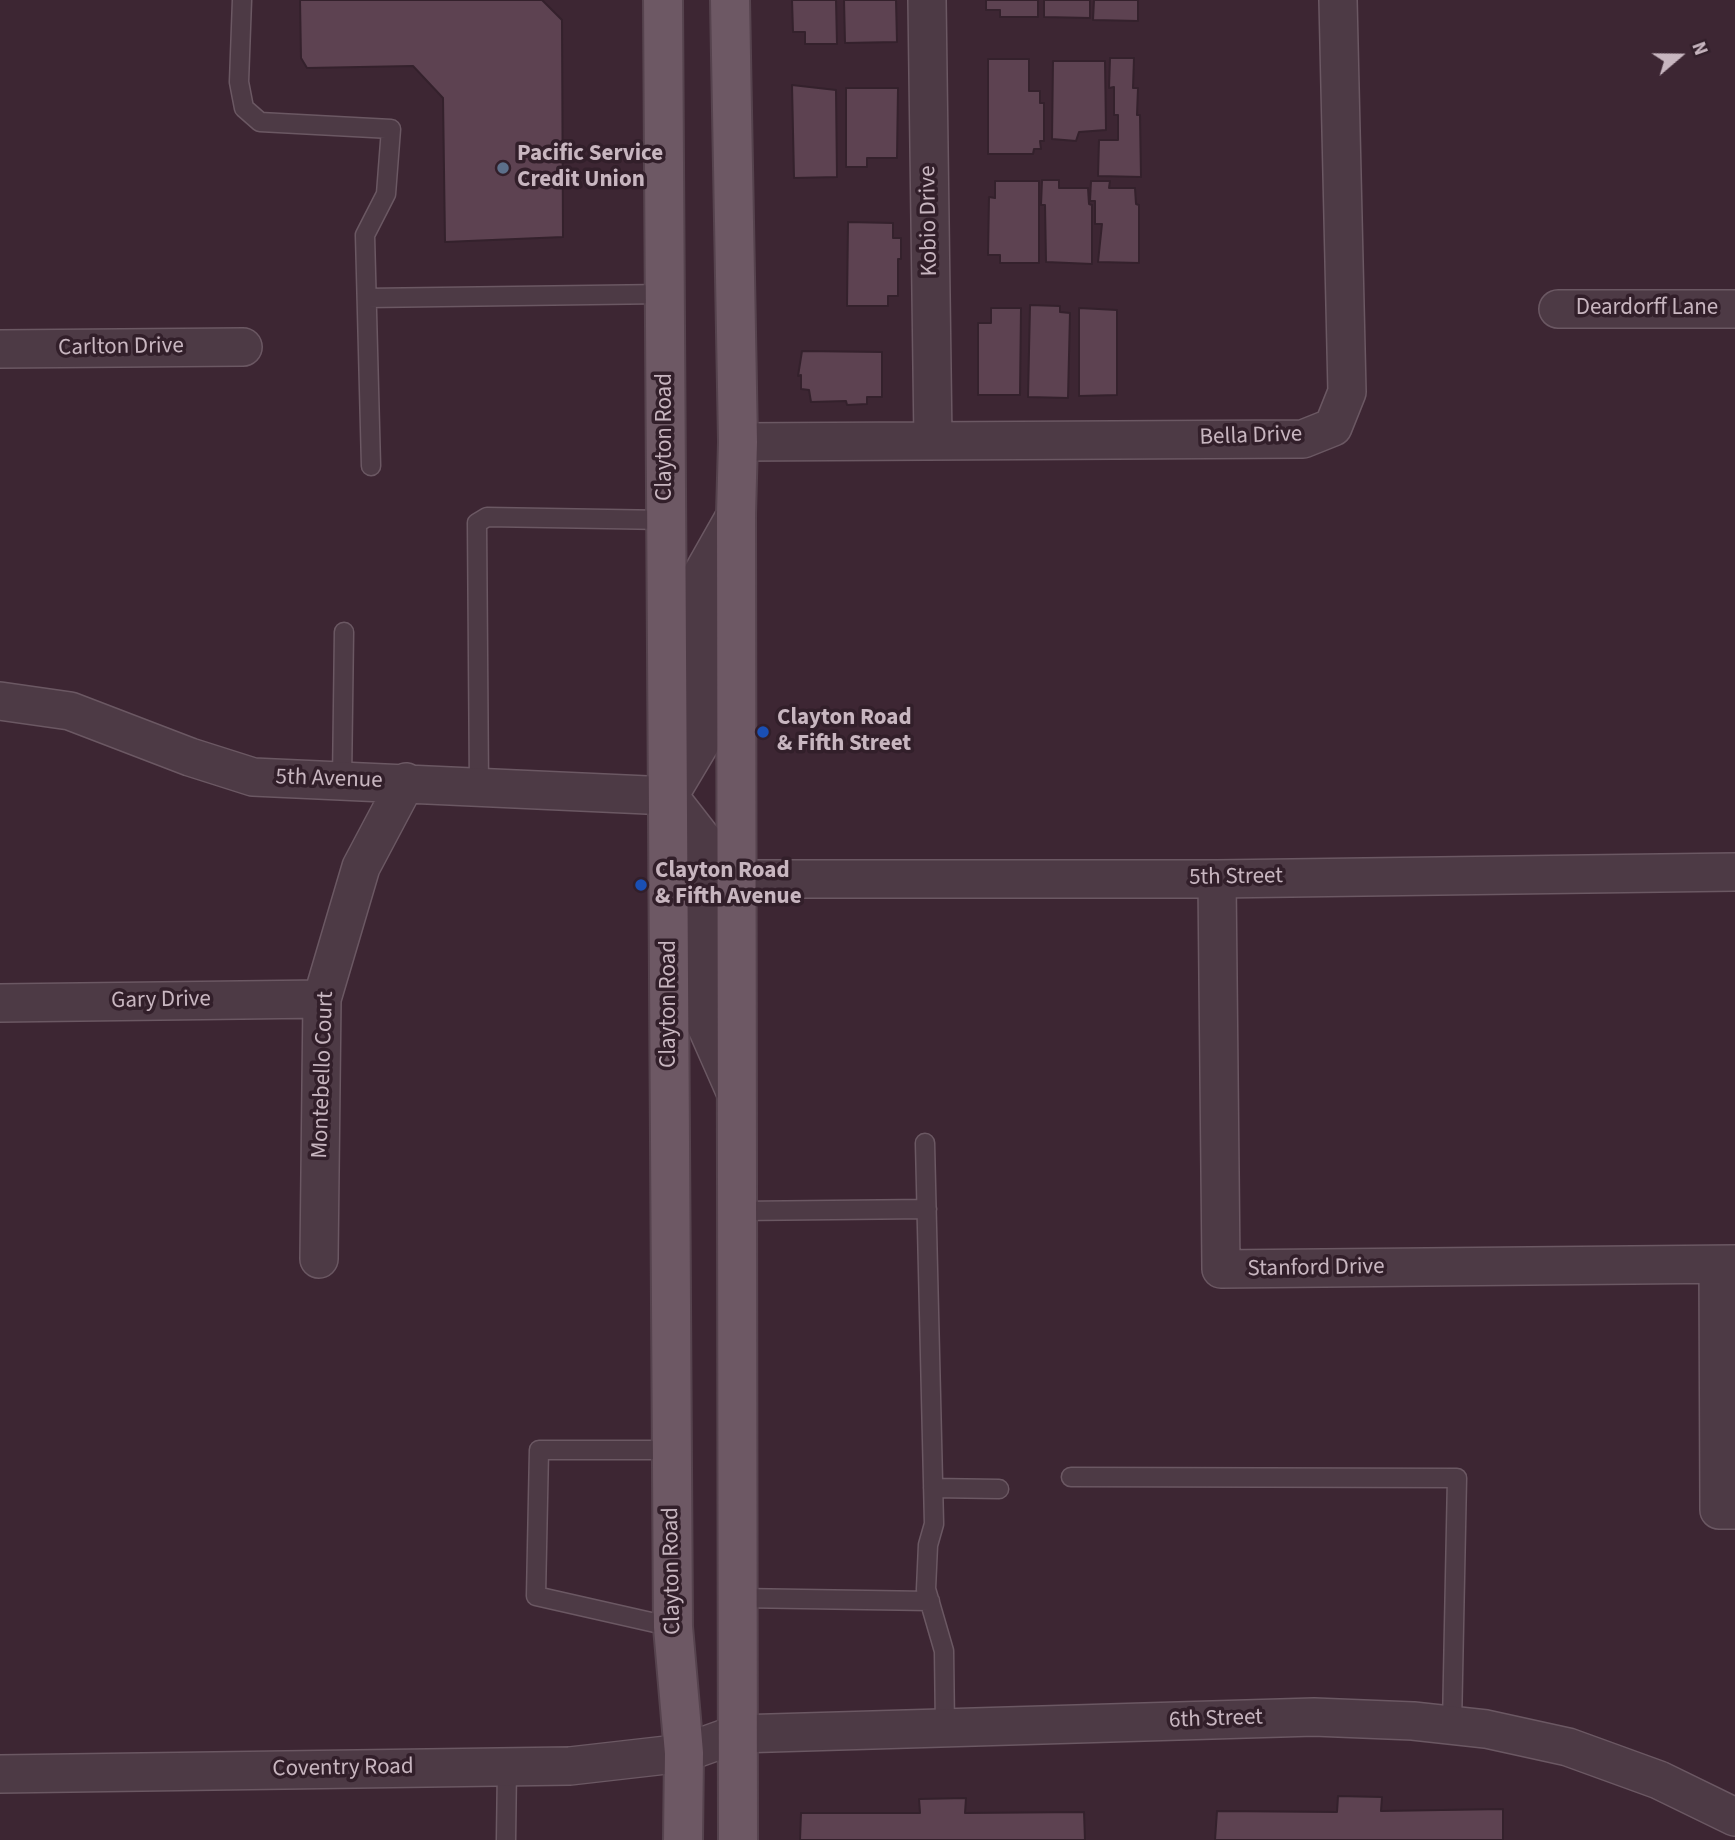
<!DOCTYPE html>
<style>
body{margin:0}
#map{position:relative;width:1735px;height:1840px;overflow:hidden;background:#3d2633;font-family:"Source Sans 3",sans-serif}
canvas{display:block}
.north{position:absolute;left:1644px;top:21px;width:70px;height:70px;-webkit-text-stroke:5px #321f2a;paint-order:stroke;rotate:70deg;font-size:19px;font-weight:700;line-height:28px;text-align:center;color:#c8b6c0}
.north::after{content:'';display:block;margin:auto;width:24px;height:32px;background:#c8b6c0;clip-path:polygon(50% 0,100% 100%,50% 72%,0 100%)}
</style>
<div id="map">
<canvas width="1735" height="1840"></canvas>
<div class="north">N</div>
</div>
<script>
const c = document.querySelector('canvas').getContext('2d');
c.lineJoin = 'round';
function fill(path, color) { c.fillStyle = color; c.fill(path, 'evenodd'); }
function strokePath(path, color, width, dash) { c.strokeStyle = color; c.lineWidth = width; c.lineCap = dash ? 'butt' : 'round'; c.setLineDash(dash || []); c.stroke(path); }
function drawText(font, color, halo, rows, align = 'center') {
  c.font = font + ' "Source Sans 3",sans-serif'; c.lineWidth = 7; c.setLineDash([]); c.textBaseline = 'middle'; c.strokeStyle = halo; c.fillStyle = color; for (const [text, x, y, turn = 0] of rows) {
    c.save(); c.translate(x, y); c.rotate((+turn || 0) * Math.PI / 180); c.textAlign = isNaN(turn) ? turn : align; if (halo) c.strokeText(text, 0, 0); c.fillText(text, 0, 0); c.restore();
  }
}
const building = new Path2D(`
 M300,0H542L562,20L563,237L445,242L443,98L413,66L307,68L301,58Z
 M792,0H836L837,44H805V32H793Z
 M844,0H896L897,42L845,43Z
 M986,0H1038V17H1000V10H986Z
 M1044,0H1090V18L1044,17Z
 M1094,0H1138V21L1093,20Z
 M1110,58H1134L1133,88H1138L1137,115H1140L1141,177L1098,176L1099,140H1118V115H1114V87L1109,88Z
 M988,59H1029V91H1040V103H1044V141H1040L1041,149H1034L1033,154H988Z
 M1053,61H1105L1106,130L1079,132L1076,141L1052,139Z
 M792,85L836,90L837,177L794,178Z
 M846,88H898L897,158H867V167H846Z
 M1042,180H1059V188H1088L1089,204L1092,205V264L1046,262L1045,205H1041Z
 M995,181H1039V263H1000V255H988L989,197L995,198Z
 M1091,181H1110L1109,188H1135L1136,204L1139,205V263L1098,262L1102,224H1095V201H1090Z
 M848,222L893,223V238H901V259H898V296H888V306H847Z
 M1030,305L1060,306V312L1070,313L1068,398L1028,397Z
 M991,308H1021L1020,395H978V323H991Z
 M1079,308L1117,310V395L1079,396Z
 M802,351L882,352V397H867V404L847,405L846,401L811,402L809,390L801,389V375L798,376Z
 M1338,1796L1382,1797L1381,1811L1503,1809V1840H1215L1217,1811L1337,1812Z
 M966,1798L965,1813L1084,1812L1085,1840H800L801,1813H920L919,1799Z`);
fill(building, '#5d4251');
strokePath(building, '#34212c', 2);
const service = new Path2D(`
 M242,0L239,82L244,108L260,122L391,129L386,194L365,235L371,466
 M367,298L665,294
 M342,781L344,632
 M479,787L477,523L487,517L667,520
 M925,1143L934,1524L928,1545L926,1589L944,1651L945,1728
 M738,1211L927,1209
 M672,1450H539L536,1596L673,1627
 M1071,1477L1457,1478L1452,1725
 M933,1488L999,1489
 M738,1598L930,1601
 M506,1840L507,1767`);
const minor = new Path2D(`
 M927,0L933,441
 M1558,309H1735
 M0,349L243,347
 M738,442L1303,439L1333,427L1347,392L1338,0
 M0,701L70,711L190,757L253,777L669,796
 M669,796L704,841L703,1019L737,1096
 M669,796L700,744L702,574L736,514
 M738,879H1217L1735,872
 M1217,879L1221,1269L1735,1264
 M0,1003L322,999
 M319,1259L322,999L361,867L406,782
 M1718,1265L1719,1510H1735
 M0,1774L570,1766L684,1753L737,1734L1314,1717L1413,1721L1486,1729L1568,1747L1659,1780L1735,1817`);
const primary = new Path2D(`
 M663,0L673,1627L684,1753L683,1840
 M730,0L738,442L736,514L738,1840`);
strokePath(service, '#6b5863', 21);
strokePath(minor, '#6b5863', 40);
strokePath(primary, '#56434e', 42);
strokePath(service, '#4d3a45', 18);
strokePath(minor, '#4d3a45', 37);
strokePath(primary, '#6d5864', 38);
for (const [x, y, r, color] of [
 [503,168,7,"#5c6f8a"],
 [763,732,7,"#1a4fb4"],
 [641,885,7,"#1a4fb4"]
]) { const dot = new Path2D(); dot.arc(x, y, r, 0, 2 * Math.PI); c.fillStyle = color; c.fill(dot); strokePath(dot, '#321f2a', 2.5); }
drawText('bold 23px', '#c8b6c0', '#321f2a', [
 ["Pacific Service",517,155],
 ["Credit Union",517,181],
 ["Clayton Road",777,719],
 ["& Fifth Street",777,745],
 ["Clayton Road",655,872],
 ["& Fifth Avenue",655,898]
], 'left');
drawText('23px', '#c8b6c0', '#321f2a', [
 ["Kobio Drive",930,221,-91],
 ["Deardorff Lane",1647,309],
 ["Carlton Drive",121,348,-1],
 ["Clayton Road",666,437,-90],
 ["Bella Drive",1251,437,-2],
 ["5th Avenue",329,780,2],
 ["5th Street",1236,878,-1],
 ["Gary Drive",161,1001,-1],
 ["Clayton Road",670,1004,-90],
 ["Montebello Court",324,1075,-88],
 ["Stanford Drive",1316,1269,-1],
 ["Clayton Road",673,1571,-91],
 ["6th Street",1216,1720,-2],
 ["Coventry Road",343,1769,-1]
]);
</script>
